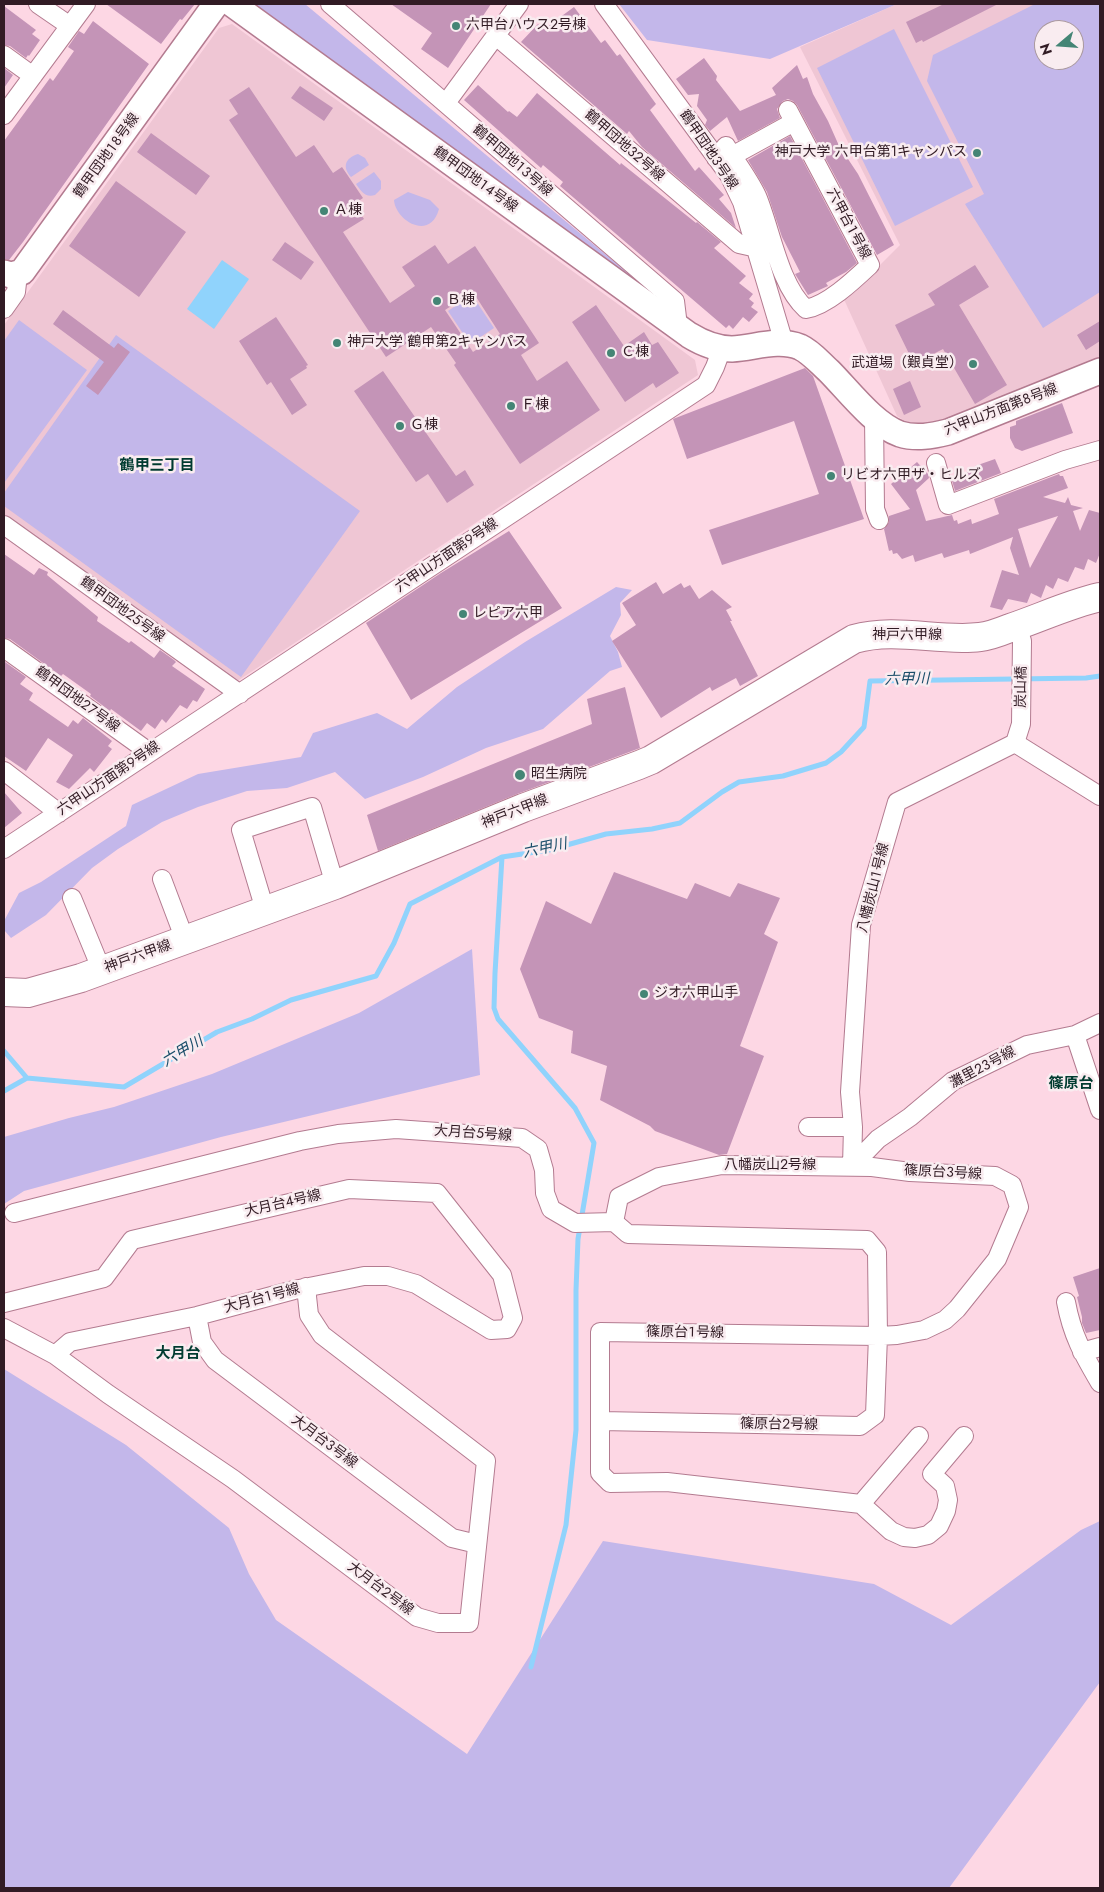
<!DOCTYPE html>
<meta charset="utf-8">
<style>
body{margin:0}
#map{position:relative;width:1104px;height:1892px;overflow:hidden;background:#fdd7e4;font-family:Jost,sans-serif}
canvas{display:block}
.frame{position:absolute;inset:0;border:5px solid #311b24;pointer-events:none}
.north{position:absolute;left:1034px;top:20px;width:50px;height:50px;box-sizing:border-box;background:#f9ecf0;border:1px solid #a9989e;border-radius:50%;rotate:252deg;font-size:14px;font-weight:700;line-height:20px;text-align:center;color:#311b24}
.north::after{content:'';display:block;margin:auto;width:18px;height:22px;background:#448575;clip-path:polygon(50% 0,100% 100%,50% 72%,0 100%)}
</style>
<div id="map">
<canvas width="1104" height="1892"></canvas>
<div class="frame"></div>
<div class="north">N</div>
</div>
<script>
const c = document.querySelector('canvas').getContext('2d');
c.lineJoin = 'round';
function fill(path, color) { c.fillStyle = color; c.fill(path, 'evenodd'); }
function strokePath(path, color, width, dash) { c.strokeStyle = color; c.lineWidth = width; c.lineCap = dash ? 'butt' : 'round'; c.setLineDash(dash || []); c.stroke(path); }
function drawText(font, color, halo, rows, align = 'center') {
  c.font = font + ' Jost,"Noto Sans JP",sans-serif'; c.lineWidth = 5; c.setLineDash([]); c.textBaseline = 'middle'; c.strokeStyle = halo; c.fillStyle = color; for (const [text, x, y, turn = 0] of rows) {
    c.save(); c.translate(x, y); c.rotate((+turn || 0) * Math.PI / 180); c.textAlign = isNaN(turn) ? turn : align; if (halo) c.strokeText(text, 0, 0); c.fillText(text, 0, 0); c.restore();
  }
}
fill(new Path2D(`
 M897,4H1100V358L969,411L931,423L916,424L905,421L897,416L842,295L877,268L900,245L800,47ZM1044,30H1074V60H1044Z
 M232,24L695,360L698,375L239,680L231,679L4,515V325L219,28Z`), '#efc6d4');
fill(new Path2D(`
 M246,4H305L659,299Z
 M619,4H897L770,59L647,40Z
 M1035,4H1100V292L1043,328L965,204L984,194L927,81L933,55ZM1044,30H1074V60H1044Z
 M894,29L973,187L895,226L817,68Z
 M358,154L365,158L369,165L351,177C342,167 345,158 358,154Z
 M374,172L381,181V189L375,195C365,198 361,191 356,184Z
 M408,192L430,200L439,209C430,242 395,220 394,200Z
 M472,295L494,328L470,344L448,311Z
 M19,320L87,370L4,483V341Z
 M116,335L360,511L241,677L4,506V493Z
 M616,587L632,590L620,603L621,615L610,636L618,652L622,667L610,671L543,729L486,748L423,777L365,799L335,772L287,788L247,791L198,807L162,822L118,849L92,868L46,915L11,938L4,930V921L19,893L41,882L126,826L132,805L198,774L301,757L313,733L377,713L407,729L457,687L525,642Z
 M472,949L480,1075L221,1137L24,1191L4,1204V1137L69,1118L114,1107L212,1074L359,1013Z
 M4,1369L126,1445L229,1528L249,1574L276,1620L467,1754L603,1541L874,1584L951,1625L1081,1530L1100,1521V1682L949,1888H4Z`), '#c3b7ea');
fill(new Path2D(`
 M222,260L249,279L214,329L187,309Z`), '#90d3fc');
strokePath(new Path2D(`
 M502,857L495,973L494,1008L498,1019L575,1108L594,1143L578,1239L576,1290V1430L566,1525L531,1667
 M4,1051L27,1078
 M4,1091L27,1078L124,1087L217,1032L252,1019L291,1000L376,976L394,943L410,904L502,857L549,850L606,834L652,829L680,823L722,792L739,782L783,776L826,763L841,752L864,727L870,681L1086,678L1100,676`), '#90d3fc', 5);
fill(new Path2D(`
 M106,4H195L182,20L180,19L161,44Z
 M391,4H491L448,68L421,49L432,33Z
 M944,4H998L923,42L922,40L916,43L906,22Z
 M4,6L36,30L32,34L40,40L29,56L28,55L26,58L10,46L4,45Z
 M574,7L601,43L605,40L617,56L620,54L656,104L650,110L695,171L699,167L724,195L719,199L731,213L736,228L642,147L629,131L627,134L521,42L538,24L544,29Z
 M93,21L149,64L23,242L9,260L4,259V141L50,78L53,81L74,51L68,47L79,31L84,34Z
 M704,58L717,76L716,80L740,111L776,95L772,88L797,65L803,79L807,77L813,94L828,121L844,157L846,156L858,174L894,245L877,255L797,105L793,101L788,99L783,101L777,109L780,118L738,141L727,117L710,131L705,125L707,120L697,106L699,94L688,95L676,79Z
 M4,68L13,75L4,88Z
 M478,85L508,112L509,111L517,117L537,93L620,165L621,163L696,223L697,222L721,242L714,248L746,276L739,283L753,294L749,299L754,303L751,307L758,312L749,322L743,317L733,329L729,325L726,328L560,186L563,182L543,165L541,168L464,100Z
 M300,86L333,108L324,121L291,98Z
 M249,87L296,157L314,145L333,173L342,167L363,198L354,204L364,219L343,232L390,303L415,286L402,267L435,245L448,264L475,246L539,343L521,355L537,381L567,361L600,410L520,464L454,365L456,363L431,327L386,357L229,120L238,114L229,100ZM473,292L500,334L473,352L445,310Z
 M151,133L210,176L196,195L137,152Z
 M790,136L857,263L846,272L826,283L828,286L808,295L795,274L800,272L782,237L767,192L748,160Z
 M116,181L186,232L139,297L69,246Z
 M285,242L314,262L301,280L272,260Z
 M975,265L989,287L959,305L1007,385L975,404L943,349L914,364L895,325L935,305L928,294Z
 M596,305L624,346L644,332L652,345L658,342L679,373L656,388L653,383L625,402L572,322Z
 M63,310L114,348L118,343L130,352L98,395L86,386L104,362L53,324Z
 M276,317L308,365L306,366L307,368L290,379L307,405L292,415L271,382L267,385L239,341Z
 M1100,321V341L1086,350L1077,335Z
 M805,368L813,376L864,519L722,565L709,530L819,494L794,421L687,459L673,419Z
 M383,371L456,476L465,470L474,485L447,503L428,474L416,482L354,391Z
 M910,381L921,407L904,415L893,389Z
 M1062,403L1073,433L1022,451L1015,448L1010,438V427L1016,425V421Z
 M995,459L1001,473L955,491L951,477L976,469L975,466Z
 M917,462L928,474L929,478L916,490L926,521L952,515L954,521L957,520L958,524L971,519L972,524L999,514L994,499L1059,474L1060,476H1063L1068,488L1043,497L1065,503L1068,497L1071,505L1083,508L1073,511L1080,531L1089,510L1100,513V553L1096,563L1088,559L1084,570L1075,567L1068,582L1058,578L1053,589L1046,585L1041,598L1031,593L1027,603L1008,599L1002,610L990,607L1002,570L1019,575L1010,548L1013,537L970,554L969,550L944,558L942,553L915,562L913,555L902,559L897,553L893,554L892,550L889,551L884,529L889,522V516L910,509L891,484ZM1058,516L1030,568L1018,529Z
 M509,531L562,608L411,700L366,623L441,573Z
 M4,554L34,575L39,568L48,572L47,575L98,617L97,621L129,643L131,641L154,658L160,650L174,660L176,662L172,666L205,689L197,702L193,700L187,709L180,705L166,723L162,719L155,729L147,723L141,731L111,709L110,711L90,696L91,694L63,674L61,676L10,639L4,638Z
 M656,582L663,594L681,583L684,588L690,585L699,599L712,590L732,607L726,610L732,621H730L758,676L740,686L736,678L712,691L710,687L661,718L612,641L636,625L622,603Z
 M5,662L26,677L20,684L33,693L29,700L68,727L73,720L78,724L83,718L112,741L108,746L112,749L94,772L90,768L69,789L56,782L73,755L48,738L26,771L4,756V664Z
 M625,687L640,748L517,794L378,851L367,815L592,724L587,699Z
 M4,792L22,813L4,828Z
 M614,872L687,899L695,883L730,897L738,883L780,898L764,934L778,942L740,1046L764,1056L727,1154L719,1155L655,1131L650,1126L600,1100L607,1066L571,1053L573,1031L539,1018L520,969L546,901L591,924Z
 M1100,1268V1330L1086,1333L1082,1323V1317L1077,1297L1079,1296L1073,1277Z`), '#c494b7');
const street = new Path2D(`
 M38,4L70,26
 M330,4L675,301L678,326
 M604,4L729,175L742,202L784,343
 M496,36L739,244L757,248
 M4,55L33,76
 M446,103L519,4
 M4,115L86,4
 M732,156L794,122
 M716,158L726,146C736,162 749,179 757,196C771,229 779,285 806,309C828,305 854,280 870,265L788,110
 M4,309L16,292L18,274
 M874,417L875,509L879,520
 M936,463L948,505L1065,460L1100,450
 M4,525L240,694
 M4,648L149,752
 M1015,743L1021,724L1022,641L1017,626
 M1015,743L1100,796
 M4,771L59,813
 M4,849L706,385L715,367L722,348
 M162,879L185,940
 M72,898L102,971
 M265,910L241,830L312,807L335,885
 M1075,1035L1100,1110
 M808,1127H853
 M852,1166L853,1127L850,1092L861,925L897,802L1015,743
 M852,1166L878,1139L910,1117L953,1081L1027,1045L1075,1035L1100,1023
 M14,1213L300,1141L338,1134L396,1129L522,1138L538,1149L544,1170L545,1193L551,1209L575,1223L614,1222
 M1066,1302C1072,1335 1083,1354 1100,1383
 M4,1303L104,1278L132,1240L349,1189L437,1193L502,1275L513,1318L507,1329L491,1330L416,1284L388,1276H364L294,1290L197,1316L70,1342L55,1355
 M197,1316L202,1342L215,1360L452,1538L477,1544
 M4,1328L55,1355L108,1394L233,1479L417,1617L438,1623H469L486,1461L322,1335L309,1315L306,1287
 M1082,1352L1100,1347
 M601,1421L860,1426L875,1415L878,1336L897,1335L924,1330L945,1320L957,1309L997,1259L1019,1207L1012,1185L995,1176L910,1172L872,1167L722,1165L659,1177L619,1197L614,1222L628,1234L867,1240L877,1252L878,1336L600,1332V1473L610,1483L667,1482L861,1504L891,1531L904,1537L915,1538L928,1535L939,1526L946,1511L948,1500L945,1486L932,1474L964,1436
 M861,1504L919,1436`);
const secondary = new Path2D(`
 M232,4L689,335C702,343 716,349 732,349C754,348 778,338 800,347C811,352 820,363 829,371C848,390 874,425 900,434C916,439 932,436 948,432L1100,371
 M4,273L11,275L22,272L216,4`);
const primary = new Path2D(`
 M4,992L28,993L81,978L335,885L523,808L639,765L651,760L854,639C896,627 939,642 980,637C990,636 1000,632 1010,628C1040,618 1069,604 1100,597`);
strokePath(street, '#b37b90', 20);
strokePath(secondary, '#b37b90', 28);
strokePath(primary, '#b37b90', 30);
strokePath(street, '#fff', 18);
strokePath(secondary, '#fff', 25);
strokePath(primary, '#fff', 28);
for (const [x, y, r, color] of [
 [456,26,5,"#448575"],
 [977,153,5,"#448575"],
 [324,211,5,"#448575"],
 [437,301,5,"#448575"],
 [337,343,5,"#448575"],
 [611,353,5,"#448575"],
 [973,364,5,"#448575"],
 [511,406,5,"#448575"],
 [400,426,5,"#448575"],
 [831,476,5,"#448575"],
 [463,614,5,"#448575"],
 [520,775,6,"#448575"],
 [644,994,5,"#448575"]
]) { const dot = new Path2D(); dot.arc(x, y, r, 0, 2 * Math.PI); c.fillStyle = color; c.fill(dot); strokePath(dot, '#f9ecf0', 2); }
drawText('14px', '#311b24', '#f9ecf0', [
 ["六甲台ハウス２号棟",466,26],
 ["神戸大学 六甲台第1キャンパス",967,153,"right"],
 ["Ａ棟",334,211],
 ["Ｂ棟",447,301],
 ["神戸大学 鶴甲第2キャンパス",347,343],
 ["Ｃ棟",621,353],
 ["武道場（艱貞堂）",963,364,"right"],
 ["Ｆ棟",521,406],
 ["Ｇ棟",410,426],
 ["リビオ六甲ザ・ヒルズ",841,476],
 ["レピア六甲",473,614],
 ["昭生病院",531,775],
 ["ジオ六甲山手",654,994]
], 'left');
drawText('14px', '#311b24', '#f9ecf0', [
 ["鶴甲団地３２号線",624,146,41],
 ["鶴甲団地３号線",708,150,56],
 ["鶴甲団地１８号線",107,156,-54],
 ["鶴甲団地１３号線",512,161,41],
 ["鶴甲団地１４号線",475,180,36],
 ["六甲台１号線",848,224,62],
 ["六甲山方面第８号線",1001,410,-21],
 ["六甲山方面第９号線",447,556,-34],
 ["鶴甲団地２５号線",122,610,36],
 ["神戸六甲線",907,636],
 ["炭山橋",1022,687,-89],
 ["鶴甲団地２７号線",77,700,36],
 ["六甲山方面第９号線",109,779,-34],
 ["神戸六甲線",515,812,-21],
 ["八幡炭山１号線",874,888,-76],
 ["神戸六甲線",138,957,-20],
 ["灘里２３号線",983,1068,-28],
 ["大月台５号線",473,1134,4],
 ["八幡炭山２号線",770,1166],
 ["篠原台３号線",943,1173,3],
 ["大月台４号線",283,1204,-13],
 ["大月台１号線",262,1299,-15],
 ["篠原台１号線",685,1333,1],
 ["篠原台２号線",779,1425,1],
 ["大月台３号線",324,1442,37],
 ["大月台２号線",380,1589,37]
]);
drawText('bold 15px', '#003b30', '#f9ecf0', [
 ["鶴甲三丁目",157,466],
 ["篠原台",1071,1084],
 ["大月台",178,1354]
]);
drawText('italic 15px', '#1b4e6a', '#f9ecf0', [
 ["六甲川",907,680,-1],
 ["六甲川",545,849,-12],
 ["六甲川",183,1052,-31]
]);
</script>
